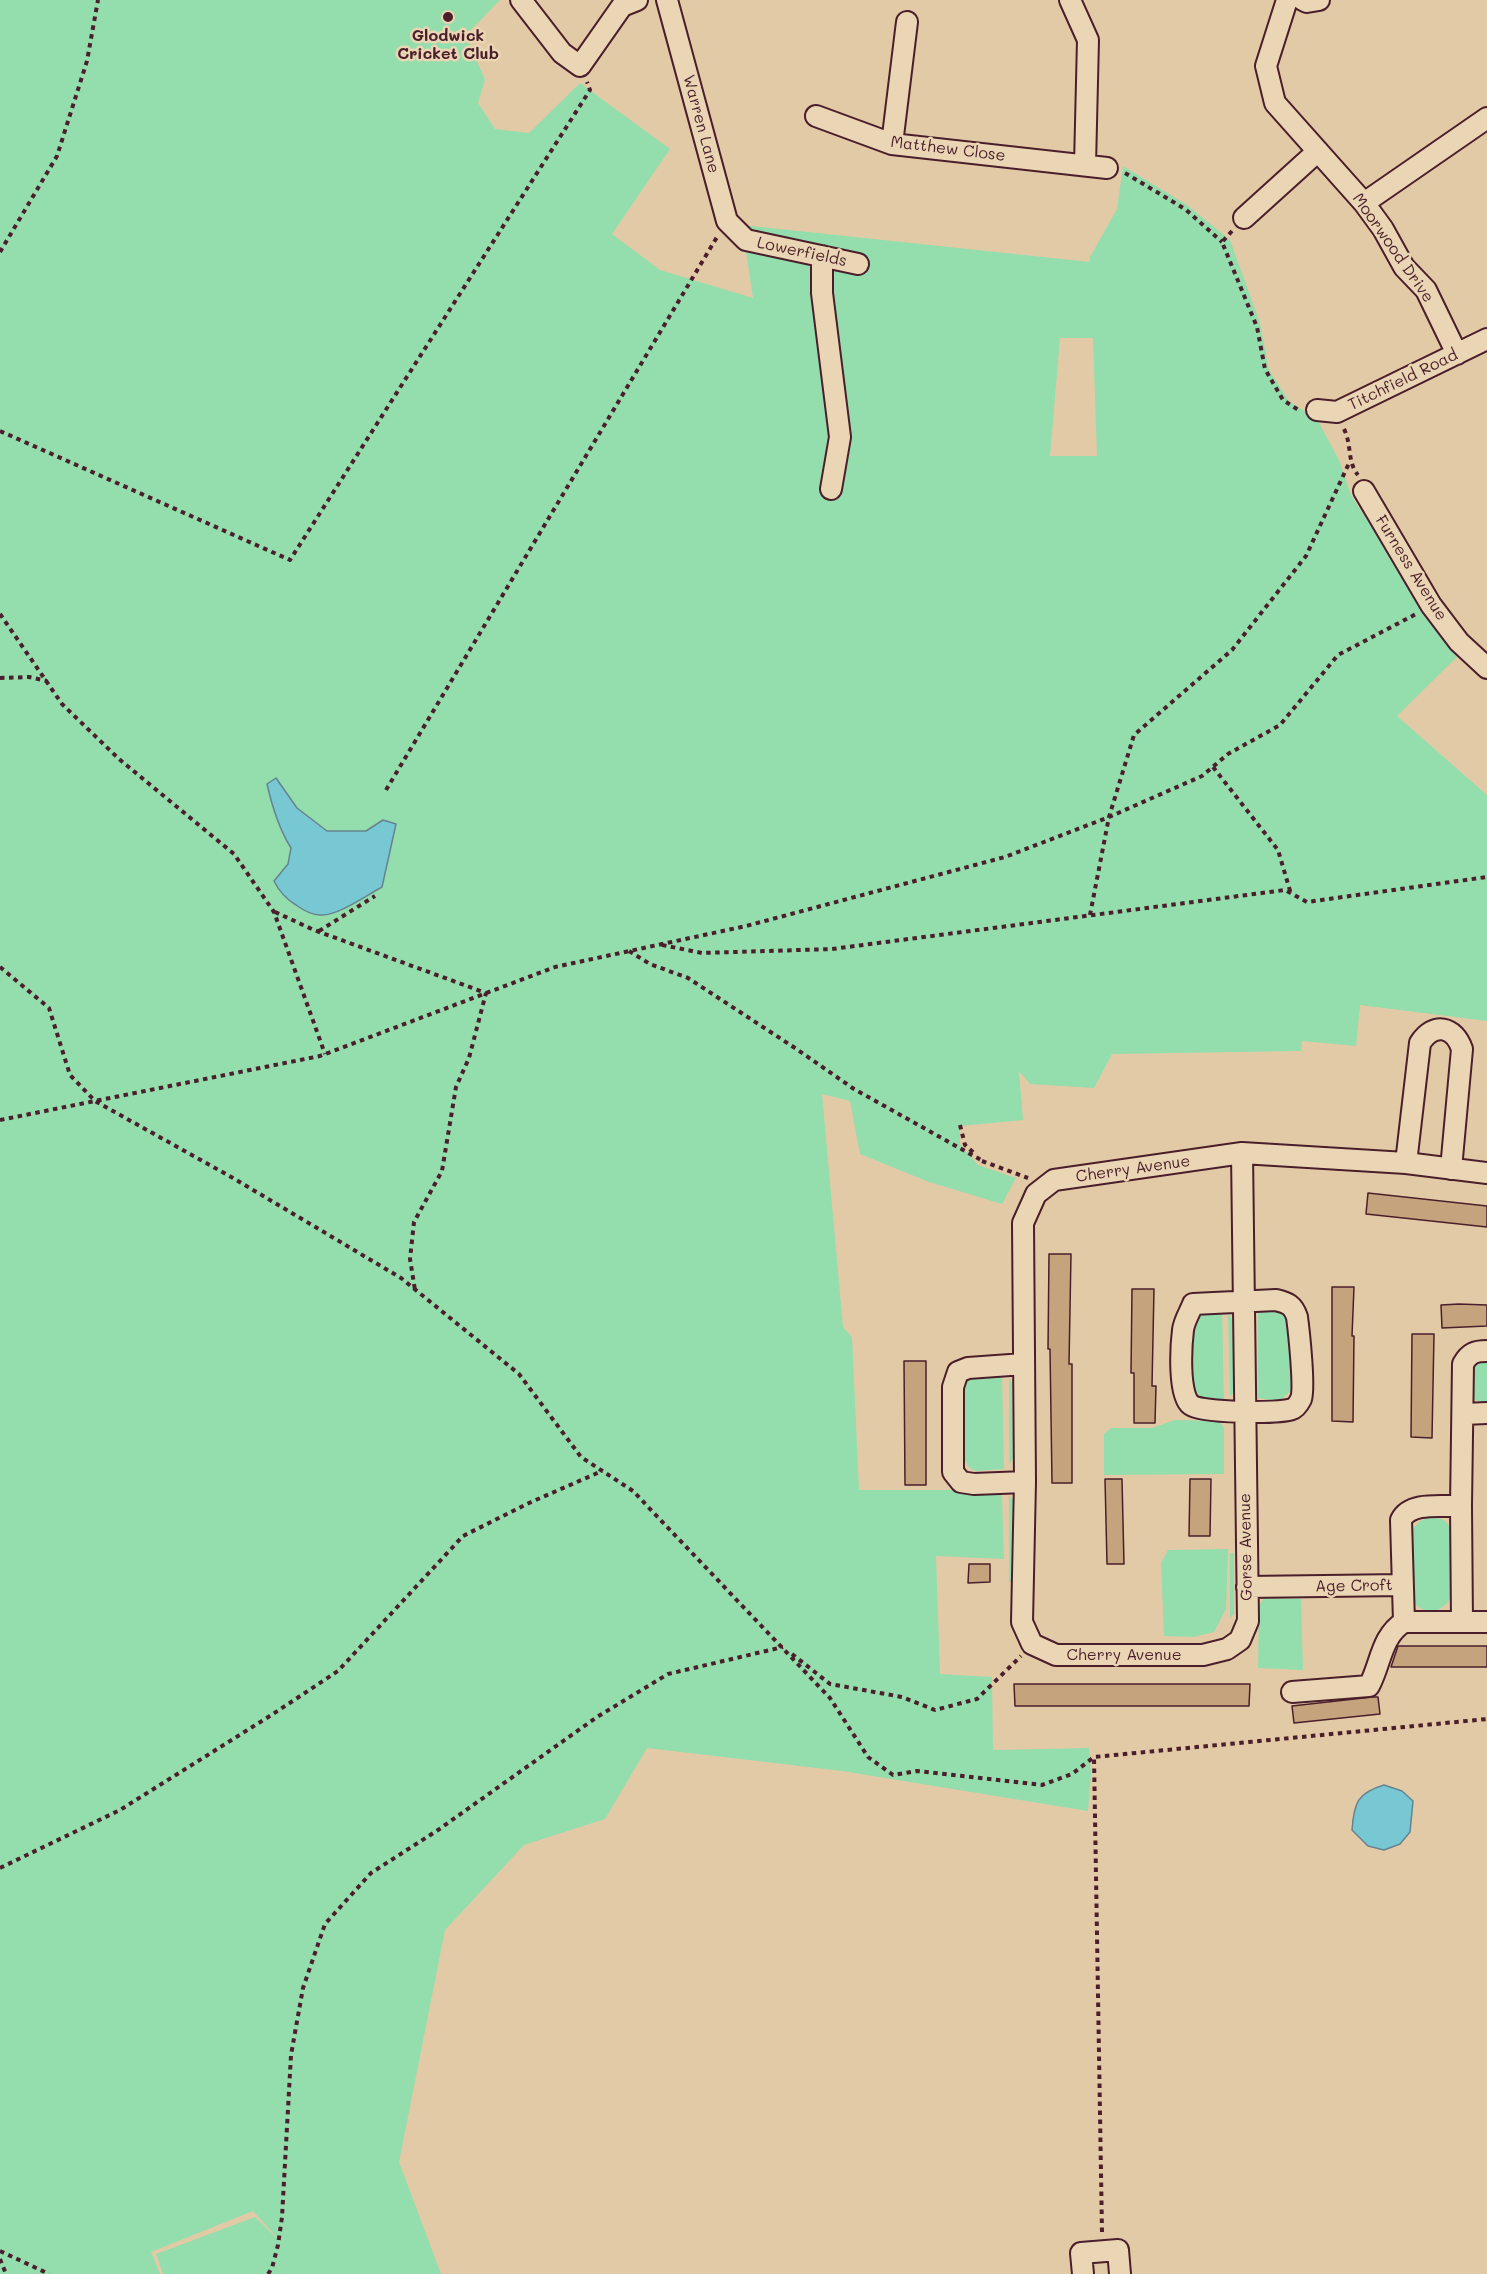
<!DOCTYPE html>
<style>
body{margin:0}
canvas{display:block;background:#e3caa6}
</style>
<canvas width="1487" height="2274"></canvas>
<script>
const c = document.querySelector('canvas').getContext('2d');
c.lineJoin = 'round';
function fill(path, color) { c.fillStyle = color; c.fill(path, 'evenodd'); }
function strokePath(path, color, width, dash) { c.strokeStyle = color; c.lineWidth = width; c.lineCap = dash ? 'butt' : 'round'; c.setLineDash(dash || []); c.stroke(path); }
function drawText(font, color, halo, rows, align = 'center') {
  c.font = font + ' Mali,sans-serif'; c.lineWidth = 5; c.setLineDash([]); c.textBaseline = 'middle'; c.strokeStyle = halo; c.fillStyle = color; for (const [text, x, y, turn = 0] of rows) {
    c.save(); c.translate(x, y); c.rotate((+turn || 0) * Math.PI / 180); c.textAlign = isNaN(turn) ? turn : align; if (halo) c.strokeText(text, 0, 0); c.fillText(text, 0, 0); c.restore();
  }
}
fill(new Path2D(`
 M0,0H500L466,35L485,80L478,103L495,129L529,133L580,83L670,149L612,234L660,270L753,298L742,225L1090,262V257L1117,209L1123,166L1187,205L1230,240L1260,323L1269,370L1289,401L1317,419L1339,460L1351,495L1444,640L1457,657L1397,716L1487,795V1021L1360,1005L1356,1046L1302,1041L1301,1051L1112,1054L1094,1088L1030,1084L1019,1071L1023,1120L960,1126V1144L978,1165L1016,1178L1002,1204L929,1182L860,1154L850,1101L822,1094L843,1327L852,1337L859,1490H993L1002,1496L1004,1559L936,1556L940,1674L992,1677L993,1750L1089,1748L1091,1773L1088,1811L842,1771L647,1748L605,1819L524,1845L445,1930L399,2162L441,2274H163L156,2254L255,2217L283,2244L253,2211L151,2252L160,2274H0ZM1060,338H1093L1097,456H1050Z
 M1260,1306L1281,1309L1291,1323V1391L1279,1401L1258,1398V1311Z
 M1222,1307L1224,1401C1210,1404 1199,1404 1190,1391L1188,1326L1194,1313Z
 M1228,1313L1232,1320L1235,1390L1230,1397Z
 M1487,1360V1403C1480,1403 1475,1400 1470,1396C1470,1379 1468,1364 1487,1360Z
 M1002,1373L1004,1469L975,1471L969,1467L962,1456V1385L966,1376Z
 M1009,1378L1012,1383L1013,1458L1009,1465Z
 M1175,1420L1219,1421L1224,1428V1474L1104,1475V1434L1111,1428H1152Z
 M1009,1495L1013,1500V1580L1009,1583Z
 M1427,1518C1434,1518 1443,1517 1448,1524C1455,1534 1450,1585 1450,1599C1438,1617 1421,1614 1409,1597L1411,1530L1420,1521Z
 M1228,1549L1226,1609L1214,1632L1193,1637L1164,1636L1161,1563L1168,1550Z
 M1230,1553H1234V1614L1230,1618Z
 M1264,1598L1301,1599L1303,1670L1258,1668L1259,1606Z`), '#94ddad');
const water = new Path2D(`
 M276,778L297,808L327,831H366L383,820L396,824L382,887C367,895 339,915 322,915C313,916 303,910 296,905C286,899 279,891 274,881L288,864L291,848C279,829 272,806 267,784Z
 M1384,1785L1402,1791L1413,1801L1410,1832L1400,1844L1384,1850L1368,1846L1352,1830C1354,1803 1357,1793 1384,1785Z`);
fill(water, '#78c8d3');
strokePath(water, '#668490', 1.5);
const building = new Path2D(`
 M1368,1193L1487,1206V1227L1366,1214Z
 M1049,1254H1071L1069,1364H1072V1483H1052L1050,1349H1048Z
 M1332,1287H1354L1352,1336H1354L1353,1422L1332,1421Z
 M1132,1289H1154L1152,1386H1156L1155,1423H1134V1373H1131Z
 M1459,1304L1487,1305V1326L1442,1328L1441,1305Z
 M1412,1334H1434L1432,1438L1411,1437Z
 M904,1361H926V1485H905Z
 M1105,1479H1122L1124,1564H1107Z
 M1190,1479H1211L1210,1536H1189Z
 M969,1564H990V1582L968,1583Z
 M1398,1646H1487V1667H1391Z
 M1014,1684H1250L1249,1706H1015Z
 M1372,1697H1378L1380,1714L1294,1723L1292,1706Z`);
fill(building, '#c4a37d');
strokePath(building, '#4a1f2b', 1.5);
const minor = new Path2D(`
 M521,0L562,53L580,66L622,6L637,0
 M667,0L727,221L746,240L858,264
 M1070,0L1088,40L1085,165
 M1287,0L1266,66L1275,103L1364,203L1383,229L1404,267L1426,290L1457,354
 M1303,0L1307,2L1319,0
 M816,116L892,144L1107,168
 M892,144L907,22
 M1364,203L1487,118
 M1244,218L1318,151
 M822,256V293L840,437L831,489
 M1317,410L1337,412L1487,339
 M1364,491L1431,605L1459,642L1487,668
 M1242,1153L1248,1621L1240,1640L1227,1649L1203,1655H1056L1032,1644L1022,1622L1025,1482L1023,1223L1036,1194L1054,1180L1242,1153L1406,1163L1487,1173
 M1406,1163L1420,1043C1434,1022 1454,1026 1462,1049L1451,1169
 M1276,1300C1288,1303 1293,1305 1297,1317C1299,1332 1305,1388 1301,1399C1299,1403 1296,1408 1292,1409C1279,1414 1201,1413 1191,1405C1178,1395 1181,1346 1183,1330C1184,1321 1190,1312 1193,1304Z
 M1024,1364L968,1368L958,1372L953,1387V1472L961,1482L974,1484L1025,1482
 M1464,1414L1487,1413
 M1461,1506C1443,1507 1410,1501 1401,1520L1404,1622H1487
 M1247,1587L1402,1585
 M1462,1622L1461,1506L1463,1364C1469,1353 1475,1351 1487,1351
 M1292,1692L1369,1686C1381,1664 1381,1636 1404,1622
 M1083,2274L1081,2253L1118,2250L1120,2274`);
strokePath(minor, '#4a1f2b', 24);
strokePath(new Path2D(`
 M1125,173L1185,209L1222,242
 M1232,231L1222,242L1257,327L1265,369L1283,400L1300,411
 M0,252L57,156L87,61L98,0
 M1344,429C1352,445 1347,462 1358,475
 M0,431L290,560L590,90L587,82
 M0,614L62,704L119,759L234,854L274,912L325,1054
 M0,678L29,677L47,681
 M1213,767L1278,850L1291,894
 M386,790L717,237
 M275,912L314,930L486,993L469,1058L456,1087L442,1171L414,1222L410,1259L415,1290
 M1090,915L1109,817L1134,735L1232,650L1306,556L1350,461
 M319,931L375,896
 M662,945L702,953L832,949L1285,890L1307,902L1487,877
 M629,951L650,964L688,978L795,1048L854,1089L981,1160
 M0,967L49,1008L70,1075L95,1101L233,1178L401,1278L519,1374L581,1457L633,1491L830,1698L868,1757L893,1775L917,1771L1042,1785L1072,1774L1094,1757
 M0,1120L320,1056L555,967L746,926L1005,857L1109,817L1202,776L1228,754L1280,725L1338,655L1416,614
 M960,1125L965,1145L976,1155
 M982,1161L1028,1178
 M792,1654L830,1684L902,1697L935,1710L977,1699L1021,1656
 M0,1868L120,1810L273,1714L338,1671L463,1536L529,1503L602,1471
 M1102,2232L1094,1757L1487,1719
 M0,2251L49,2274
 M0,2259L6,2274
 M268,2274L272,2268L278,2245L282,2217L291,2055L303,1988L325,1924L371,1873L438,1830L597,1717L668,1674L783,1647`), '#4a1f2b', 4, [4.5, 4.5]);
strokePath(minor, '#ead5b4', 20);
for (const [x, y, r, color] of [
 [448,17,6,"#4a1f2b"]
]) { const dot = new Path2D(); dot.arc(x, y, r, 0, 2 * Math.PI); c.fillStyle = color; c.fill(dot); strokePath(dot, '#ead5b4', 2); }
drawText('bold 16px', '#4a1f2b', '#ead5b4', [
 ["Glodwick",448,36],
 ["Cricket Club",448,54]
]);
drawText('16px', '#4a1f2b', '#ead5b4', [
 ["Warren Lane",701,124,75],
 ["Matthew Close",948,149,7],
 ["Moorwood Drive",1393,248,55],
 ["Lowerfields",802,252,12],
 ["Titchfield Road",1403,380,-26],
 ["Furness Avenue",1411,568,58],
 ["Cherry Avenue",1133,1169,-8],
 ["Gorse Avenue",1246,1547,-91],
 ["Age Croft",1354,1586,-1],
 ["Cherry Avenue",1124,1655]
]);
</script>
